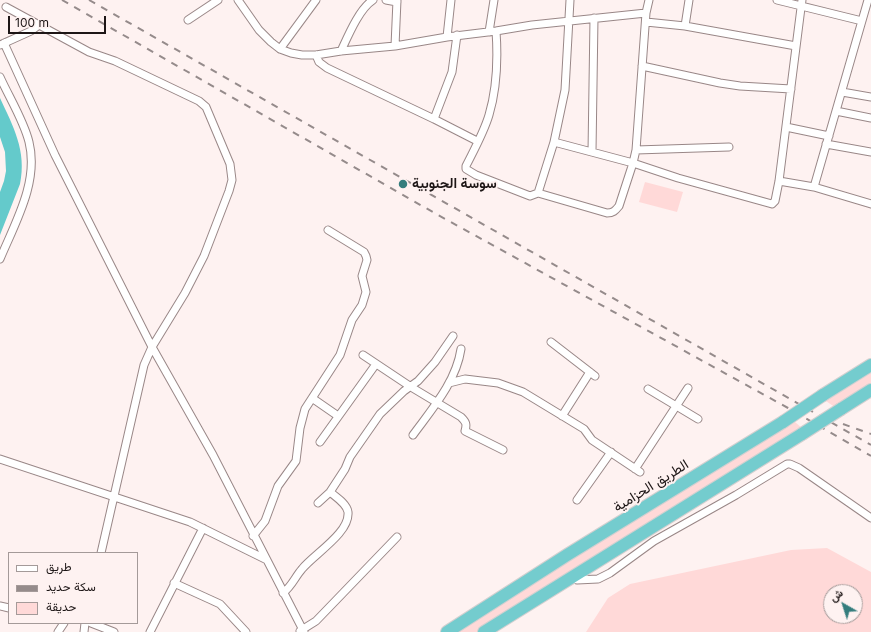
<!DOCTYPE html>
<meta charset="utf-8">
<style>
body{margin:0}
#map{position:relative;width:871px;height:632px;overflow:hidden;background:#fef2f1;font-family:Inter,Vazirmatn,sans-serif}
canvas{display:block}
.legend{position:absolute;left:8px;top:552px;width:130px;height:72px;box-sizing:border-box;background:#fef2f1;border:1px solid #a49a99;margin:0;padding:5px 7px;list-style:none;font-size:12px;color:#1d1616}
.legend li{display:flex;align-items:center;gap:8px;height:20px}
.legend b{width:20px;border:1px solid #a49a99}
.north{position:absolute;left:823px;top:584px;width:40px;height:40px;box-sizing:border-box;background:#fef2f1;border:1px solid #a49a99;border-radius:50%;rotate:321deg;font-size:11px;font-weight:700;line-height:16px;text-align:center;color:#1d1616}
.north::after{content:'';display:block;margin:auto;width:14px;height:18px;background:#347d7d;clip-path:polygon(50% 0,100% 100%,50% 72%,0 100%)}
.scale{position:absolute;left:8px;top:16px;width:98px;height:18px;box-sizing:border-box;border:2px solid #1d1616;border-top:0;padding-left:5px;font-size:12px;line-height:14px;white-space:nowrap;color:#1d1616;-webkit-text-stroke:3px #fef2f1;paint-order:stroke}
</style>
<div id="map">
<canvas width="871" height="632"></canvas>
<ul class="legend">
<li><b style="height:5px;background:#fff"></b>طريق</li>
<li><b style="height:5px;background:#958b8b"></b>سكة حديد</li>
<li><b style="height:11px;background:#ffd9d8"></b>حديقة</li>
</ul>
<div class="north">ش</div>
<div class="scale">100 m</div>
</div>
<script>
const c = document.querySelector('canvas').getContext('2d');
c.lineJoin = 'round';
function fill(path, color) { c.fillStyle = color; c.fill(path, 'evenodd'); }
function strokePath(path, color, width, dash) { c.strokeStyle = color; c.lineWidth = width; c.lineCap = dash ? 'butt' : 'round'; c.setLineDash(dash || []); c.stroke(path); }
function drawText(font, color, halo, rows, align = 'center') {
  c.font = font + ' Inter,Vazirmatn,sans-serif'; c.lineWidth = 4; c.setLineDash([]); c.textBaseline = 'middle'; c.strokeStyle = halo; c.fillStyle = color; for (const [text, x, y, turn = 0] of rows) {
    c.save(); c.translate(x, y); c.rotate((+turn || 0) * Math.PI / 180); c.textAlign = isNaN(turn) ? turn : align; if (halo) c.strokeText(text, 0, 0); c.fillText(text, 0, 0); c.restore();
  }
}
fill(new Path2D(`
 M645,182L683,192L677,212L639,202Z
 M871,373V386L836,408L826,401Z
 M795,422L803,429L477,632H454L575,556Z
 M827,548L871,572V632H586L608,598L630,584L791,550ZM831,592H855V616H831Z`), '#ffd9d8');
fill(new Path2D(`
 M0,98C13,126 27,151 20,184L0,235V192L4,181L6,171L5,152L0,137Z`), '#64cacb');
const minor = new Path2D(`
 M238,0L259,30L271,42L280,49L291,53L302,55H316L341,51L395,46L447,37L496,31L532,25L646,13
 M386,0L397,2
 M777,0L862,21
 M6,7L89,52L115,61L199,101L206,107L230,164L232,180L229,191L204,256L185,293L152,347L144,365L101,553
 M188,20L218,0
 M646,22L685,26L796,46
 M685,26L689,0
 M496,31C498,59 497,88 489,115C484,132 474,150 466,166V169L476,175L530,196L538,193L607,213C613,213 615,211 619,206L633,163L636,150L646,13L649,0
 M489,32L494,0
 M457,35L452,72L434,119L477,141
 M447,37L451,0
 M4,43L55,155L152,347L213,455L304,632
 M0,45L31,31L39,25
 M395,46L397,0
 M280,49L316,0
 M341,51C348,36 359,9 373,0
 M316,55L319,62L327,68L434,119
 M642,66L720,83L740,86L791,89
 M0,77C9,97 24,121 29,142C39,182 15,223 0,259
 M842,92L871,97
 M836,111L871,118
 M786,127L829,136
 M554,142L633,163L678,178L772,204L775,201L779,181L802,0
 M826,144L871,152
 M636,150L729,147
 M592,152L594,18
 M779,181L814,187L871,204
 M814,187L868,0
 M538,193L554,142L565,90L570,0
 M551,342L595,376
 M363,355L411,387L461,417C466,422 467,424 465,431L503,450
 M449,383L465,379L498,383L523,392L584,429L592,440L640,472
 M648,389L698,419
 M312,398L338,416
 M562,416L590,372
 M413,435C432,409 456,382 461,349
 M320,442L376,364
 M0,459L190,522L265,559
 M635,469L688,388
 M577,500L611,452
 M318,503L330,492L345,469L350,457L380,414L404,391L418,381L435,362L453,336
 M253,536L265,521L278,486L296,461L300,428L305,409L340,355L352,320L362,305L366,292L362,276L367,260L366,256L364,252L328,230
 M574,577L577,580L598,579L610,573L654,541L736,495L787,464H790L799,468L871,518
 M174,583L220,604L246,632
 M283,593C292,586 295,577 302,569C314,554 350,533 348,512C347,504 336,497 330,492
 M0,606L9,608
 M91,623L114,632
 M300,631L316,621L397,537
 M58,632L64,623
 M84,632L85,623
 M150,632L203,528`);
const trunk = new Path2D(`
 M823,395L871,365
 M841,409L871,390
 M447,632L567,555L783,422
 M484,632L802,434`);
strokePath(minor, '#998787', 9);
strokePath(trunk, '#d2d0d0', 14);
strokePath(minor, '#fff', 7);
strokePath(trunk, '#74ccce', 12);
strokePath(new Path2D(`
 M62,0L438,215L788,408L871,456
 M89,0L871,445
 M843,424L871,434`), '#958b8b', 2, [7, 7]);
const trunkBridge = new Path2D(`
 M783,422L823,395
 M802,434L841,409`);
strokePath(trunkBridge, '#d2d0d0', 14, []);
strokePath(trunkBridge, '#74ccce', 12);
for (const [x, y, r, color] of [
 [403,184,5,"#347d7d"]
]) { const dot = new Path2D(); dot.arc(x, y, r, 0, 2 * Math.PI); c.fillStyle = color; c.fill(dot); strokePath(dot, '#fef2f1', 1.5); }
drawText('bold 14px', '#1d1616', '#fef2f1', [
 ["سوسة الجنوبية",412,184]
], 'left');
drawText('14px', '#1d1616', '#fef2f1', [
 ["الطريق الحزامية",651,486,-32]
]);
</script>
